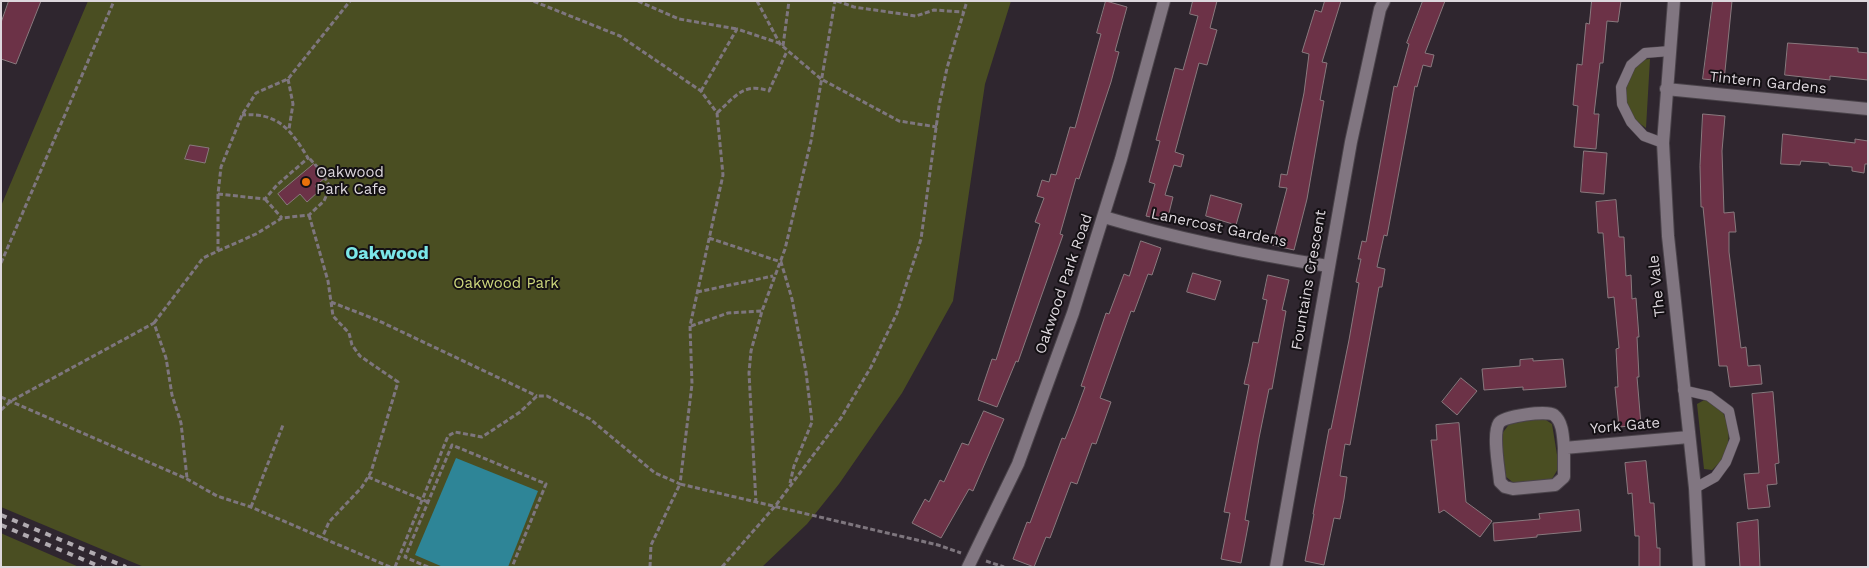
<!DOCTYPE html>
<style>
body{margin:0}
#map{position:relative;width:1869px;height:568px;overflow:hidden;background:#2f262f;font-family:"Work Sans",sans-serif}
canvas{display:block}
.frame{position:absolute;inset:0;border:2px solid #ddd7dd;pointer-events:none}
</style>
<div id="map">
<canvas width="1869" height="568"></canvas>
<div class="frame"></div>
</div>
<script>
const c = document.querySelector('canvas').getContext('2d');
c.lineJoin = 'round';
function fill(path, color) { c.fillStyle = color; c.fill(path, 'evenodd'); }
function strokePath(path, color, width, dash) { c.strokeStyle = color; c.lineWidth = width; c.lineCap = dash ? 'butt' : 'round'; c.setLineDash(dash || []); c.stroke(path); }
function drawText(font, color, halo, rows, align = 'center') {
  c.font = font + ' "Work Sans",sans-serif'; c.lineWidth = 4; c.setLineDash([]); c.textBaseline = 'middle'; c.strokeStyle = halo; c.fillStyle = color; for (const [text, x, y, turn = 0] of rows) {
    c.save(); c.translate(x, y); c.rotate((+turn || 0) * Math.PI / 180); c.textAlign = isNaN(turn) ? turn : align; if (halo) c.strokeText(text, 0, 0); c.fillText(text, 0, 0); c.restore();
  }
}
fill(new Path2D(`
 M88,1H1011L985,84L953,301L902,393L839,484L807,524L762,567H144L1,507V206Z
 M1650,59L1646,128C1617,108 1617,84 1641,60Z
 M1706,399L1722,410L1729,428L1728,447L1721,461L1712,470L1704,469L1697,404Z
 M1543,418L1552,424L1559,467L1552,479L1515,484L1505,476L1501,435L1510,423Z
 M1,533L5,535L79,567H1Z`), '#4a4e22');
fill(new Path2D(`
 M456,458L538,491L508,567H443L415,555Z`), '#2e8597');
const building = new Path2D(`
 M9,1H41L16,64L1,59V23Z
 M1106,1L1127,7L1115,51L1119,52L1111,82L1079,179L1076,178L1060,234L1063,235L1018,362L1016,361L997,407L978,400L992,359L996,360L1040,224L1035,222L1044,198L1037,196L1042,180L1049,182L1051,174L1056,175L1070,127L1075,128L1101,34L1097,33Z
 M1193,1H1217L1210,28L1217,30L1207,65L1199,63L1175,152L1184,155L1181,167L1174,165L1165,195L1173,197L1167,221L1146,216L1155,184L1149,182L1160,141L1156,140L1175,68L1183,70L1198,16L1190,14Z
 M1325,1H1341L1322,62L1327,63L1320,100L1324,101L1307,199L1294,250L1272,245L1287,188L1279,187L1281,174L1287,175L1304,93L1309,54L1302,52L1315,10L1321,12Z
 M1423,1H1445L1425,53L1434,55L1431,67L1423,65L1417,87L1415,86L1387,236L1384,235L1377,267L1385,269L1382,287H1379L1350,445L1345,444L1340,476L1347,477L1344,499L1340,519L1334,518L1324,565L1305,561L1314,514H1313L1329,429H1331L1349,340L1359,283L1356,282L1361,259H1358L1362,241L1366,242L1394,86L1397,87L1409,44L1407,43Z
 M1592,1H1621L1618,22L1607,21L1603,63H1600L1594,114H1599L1596,149L1574,147L1578,106L1573,105L1577,64L1582,65L1586,23L1589,24Z
 M1713,1H1732L1724,81L1703,79Z
 M1788,43L1858,48V52L1868,53V80L1830,76V80L1785,75Z
 M1703,114L1725,116L1722,151L1724,213L1734,212L1736,232H1729V252L1741,348L1746,347L1748,366L1760,365L1762,384L1730,387L1727,366H1719L1703,207H1701L1700,166Z
 M1783,134L1855,143V139L1868,141V164H1865L1864,173L1852,171V167L1829,165V163L1801,161L1800,165L1781,164Z
 M190,145L209,148L205,163L185,159Z
 M1584,151L1607,153L1604,194L1581,192Z
 M314,164L325,178L315,186L319,191L307,202L300,194L287,205L278,194Z
 M1211,195L1242,204L1236,225L1206,216Z
 M1616,200L1619,237H1624L1626,276L1631,275L1632,299L1636,298L1639,337H1637L1639,377H1637L1641,425L1619,427L1615,387H1618L1616,349L1619,348L1614,297L1608,298L1603,233H1598L1596,202Z
 M1141,241L1161,248L1152,275L1148,274L1134,312L1131,311L1100,398L1111,402L1096,444L1092,443L1077,484L1071,482L1050,538L1046,537L1034,567L1013,559L1027,522L1030,523L1062,438L1065,439L1075,414L1085,387L1081,386L1106,313L1109,314L1124,274L1129,276Z
 M1193,273L1221,281L1215,300L1187,292Z
 M1268,275L1289,280L1282,310L1286,311L1272,389H1269L1259,438L1245,520L1249,521L1241,563L1221,559L1230,513L1224,512L1249,385L1244,384L1249,363L1253,342L1258,343L1267,300L1263,299Z
 M1533,359V361L1563,359L1566,387L1523,390V387L1484,390L1482,369L1520,366V360Z
 M1461,378L1477,391L1457,415L1442,402Z
 M1773,392L1779,463L1775,464L1777,484L1767,485L1770,507L1748,509L1744,474L1759,473L1752,394Z
 M984,411L1004,419L973,491L969,489L941,538L912,523L925,499L929,502L940,480L944,482L962,443L968,445Z
 M1459,423L1466,502L1492,521L1480,537L1444,510L1439,513L1431,440H1437L1436,425Z
 M1646,461L1650,503H1654L1657,548H1660V567H1639V536H1635L1632,493L1628,494L1625,463Z
 M1579,510L1581,531L1537,535V537L1494,541L1493,523L1540,519L1539,514Z
 M1758,520L1760,567H1740L1737,523Z`);
fill(building, '#6c3247');
strokePath(building, '#89797e', 1);
const lane = new Path2D(`
 M1663,143L1644,136L1631,122L1622,104L1621,87L1631,65L1645,53L1670,51
 M1683,390L1709,396L1729,411L1735,439L1726,462L1715,477L1695,488`);
const street = new Path2D(`
 M1674,1L1663,143L1668,236L1695,488L1699,567
 M1666,89L1868,109
 M1104,217C1178,239 1252,254 1328,266
 M1564,448C1563,437 1563,422 1554,415C1547,410 1504,416 1499,423C1492,434 1499,469 1500,482L1505,487L1513,489L1555,485L1564,477V448L1689,437
 M968,567L1018,464L1073,313L1121,159L1164,1
 M1276,567L1351,142L1380,9L1384,1`);
strokePath(lane, '#4a434a', 11);
strokePath(street, '#4a434a', 14);
strokePath(new Path2D(`
 M638,1L679,19L737,29
 M757,1L780,44L821,79L899,121L937,127
 M837,1L854,7L916,16L934,10L963,12
 M783,46L789,1
 M288,79L293,104L289,129
 M701,91L737,29L779,43
 M717,113C735,97 743,82 769,91L787,51
 M218,194L265,199L277,185L308,158C291,130 278,112 242,115
 M265,199L282,218
 M309,215L328,281L333,316L349,333L352,345L360,356L398,382L371,472L362,487L329,522L322,538
 M709,238L781,262L792,299L806,372L812,422L794,466L790,483
 M218,251L256,234L282,218L309,215L324,201L330,187L321,171L309,158
 M1,263L114,1
 M697,292L773,276
 M331,302L377,320L537,396
 M154,323L203,258L218,251V194L221,167L242,115L256,93L288,79L350,1
 M691,326L728,313L762,311
 M1,397L187,479L217,496L251,507L390,567
 M1,410L11,401L154,323L166,358L172,395L181,423L187,478
 M368,477L428,502
 M756,503L749,373L751,351L762,311L785,249L811,141L835,1
 M251,507L283,425
 M986,561L1004,567
 M395,567L448,436L455,432L482,437L520,412L537,396H547L590,419L655,473L680,484L692,384L690,326L723,175L717,113L701,91L620,36L533,1
 M428,567L405,557L452,445L546,484L512,567
 M650,567L651,545L680,484L938,545L961,553
 M722,567L776,505L841,418L871,367L897,313L921,239L939,106L947,68L967,1`), '#7e767e', 3, [5, 2.5]);
strokePath(lane, '#817681', 10);
strokePath(street, '#817681', 12);
strokePath(new Path2D(`
 M1,515L126,567
 M1,525L101,567`), '#b1abb1', 4, [6, 6]);
for (const [x, y, r, color] of [
 [306,182,5,"#e8710a"]
]) { const dot = new Path2D(); dot.arc(x, y, r, 0, 2 * Math.PI); c.fillStyle = color; c.fill(dot); strokePath(dot, '#141014', 2); }
drawText('15px', '#ddd7dd', '#141014', [
 ["Tintern Gardens",1768,83,6],
 ["Lanercost Gardens",1219,228,12],
 ["Fountains Crescent",1309,280,-80],
 ["Oakwood Park Road",1064,284,-71],
 ["The Vale",1657,286,-96],
 ["York Gate",1625,426,-5]
]);
drawText('15px', '#ddd7dd', '#141014', [
 ["Oakwood",316,173],
 ["Park Cafe",316,190]
], 'left');
drawText('15px', '#ced87d', '#141014', [
 ["Oakwood Park",506,284]
]);
drawText('bold 18px', '#7be7e9', '#141014', [
 ["Oakwood",387,254]
]);
</script>
